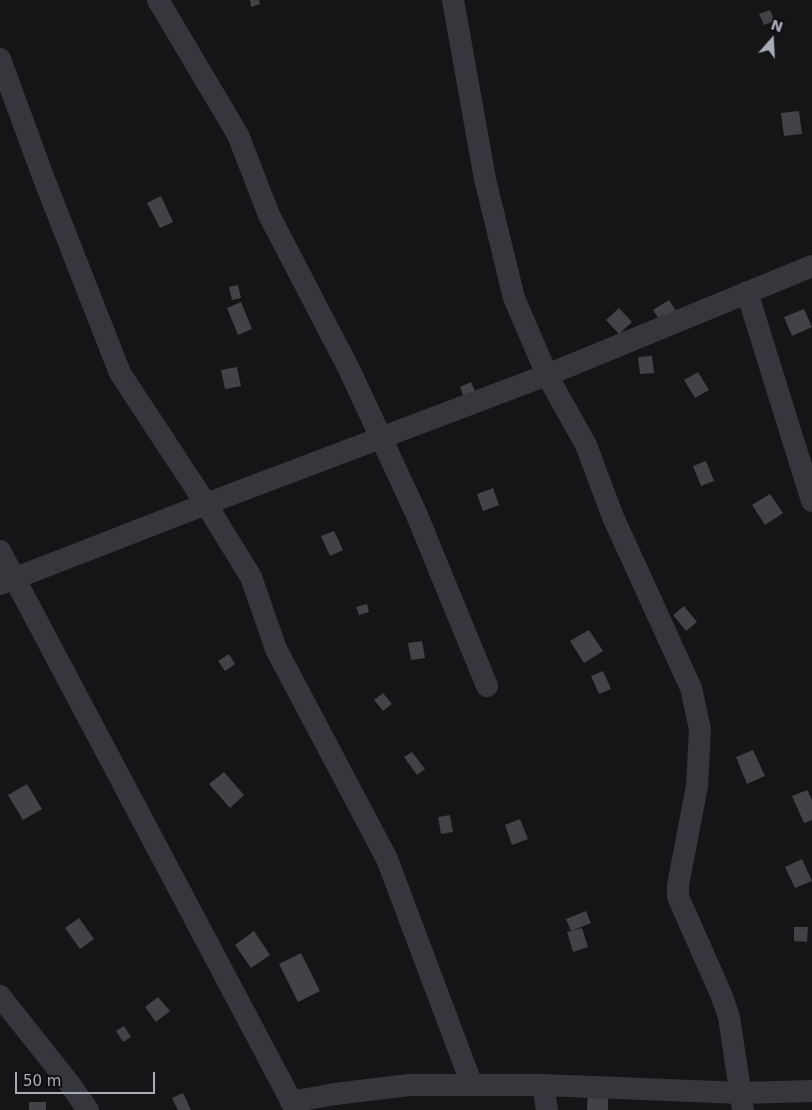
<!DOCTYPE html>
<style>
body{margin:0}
#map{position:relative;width:812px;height:1110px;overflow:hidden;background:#151517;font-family:"DejaVu Sans",sans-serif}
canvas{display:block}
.north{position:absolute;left:747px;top:15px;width:50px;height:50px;-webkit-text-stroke:4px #101012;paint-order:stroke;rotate:19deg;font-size:14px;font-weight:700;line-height:20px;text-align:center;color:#a8acb6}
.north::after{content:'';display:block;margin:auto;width:18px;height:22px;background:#a8acb6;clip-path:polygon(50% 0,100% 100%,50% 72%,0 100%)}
.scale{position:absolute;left:15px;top:1072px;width:140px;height:22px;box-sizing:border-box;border:2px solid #a8acb6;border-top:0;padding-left:6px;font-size:15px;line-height:18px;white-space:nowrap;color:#a8acb6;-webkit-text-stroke:4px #101012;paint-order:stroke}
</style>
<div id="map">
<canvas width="812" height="1110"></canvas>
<div class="north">N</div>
<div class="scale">50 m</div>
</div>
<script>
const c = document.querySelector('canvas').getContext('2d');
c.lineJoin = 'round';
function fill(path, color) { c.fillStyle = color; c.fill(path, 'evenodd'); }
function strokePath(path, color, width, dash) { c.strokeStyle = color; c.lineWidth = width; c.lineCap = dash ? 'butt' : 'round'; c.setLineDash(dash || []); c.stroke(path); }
fill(new Path2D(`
 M250,0H259L260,4L251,7Z
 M770,10L775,21L764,25L759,14Z
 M799,111L802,134L784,136L781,113Z
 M161,196L173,222L160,228L147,203Z
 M238,285L241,298L232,300L229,287Z
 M669,300L678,314L663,325L653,310Z
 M241,302L252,329L238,335L227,308Z
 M619,308L632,322L619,334L606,320Z
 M804,309L812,327L792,336L784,317Z
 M652,356L654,373L640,374L638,357Z
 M237,367L241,386L225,389L221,370Z
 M698,372L709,390L695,398L684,380Z
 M471,382L478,398L466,403L460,387Z
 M706,461L714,481L701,486L693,466Z
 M493,488L499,505L483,511L477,494Z
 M770,494L783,513L765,525L752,505Z
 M334,531L343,550L330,556L321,536Z
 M367,604L369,612L359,615L356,607Z
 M684,606L697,622L686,631L673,615Z
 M589,630L603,651L584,663L570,641Z
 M422,641L425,658L411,660L408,643Z
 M229,654L235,664L225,671L218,661Z
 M603,671L611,689L599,694L591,676Z
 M383,693L392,704L383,711L374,700Z
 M753,750L765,776L747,784L736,757Z
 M412,752L425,769L417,775L404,757Z
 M224,772L244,795L230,808L209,784Z
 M27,784L42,809L23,820L8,795Z
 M807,790L812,800V820L804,823L792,796Z
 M450,815L453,832L441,834L438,817Z
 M520,819L528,839L512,845L505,825Z
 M802,859L812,881L795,888L785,867Z
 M586,911L591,923L571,931L566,919Z
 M79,918L94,939L80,949L65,928Z
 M794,927H808L807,942L794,941Z
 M582,928L588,947L573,952L567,932Z
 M254,931L270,955L251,968L235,945Z
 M301,953L320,991L298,1002L279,964Z
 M158,997L170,1011L156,1022L145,1007Z
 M124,1026L131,1037L123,1042L116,1031Z
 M588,1092H608V1110H587Z
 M183,1093L191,1110H178L172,1098Z
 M29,1102H46V1110H29Z`), '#424247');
strokePath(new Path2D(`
 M158,0L238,135L269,215L349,369L416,513L487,686
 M453,0L485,179L514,298L547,375L586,445L613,517L691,688L700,729L697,786L678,885V897L721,994L729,1017L743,1110
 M0,59L44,179L120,373L206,504L251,577L276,649L387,859L472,1085
 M747,292L812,501
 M0,551L296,1110
 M0,584L206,504L547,375L812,266
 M0,996L69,1083L88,1110
 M543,1085L547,1110
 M291,1102L335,1094L409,1085H543L741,1093L812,1091`), '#36373c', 22);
</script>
